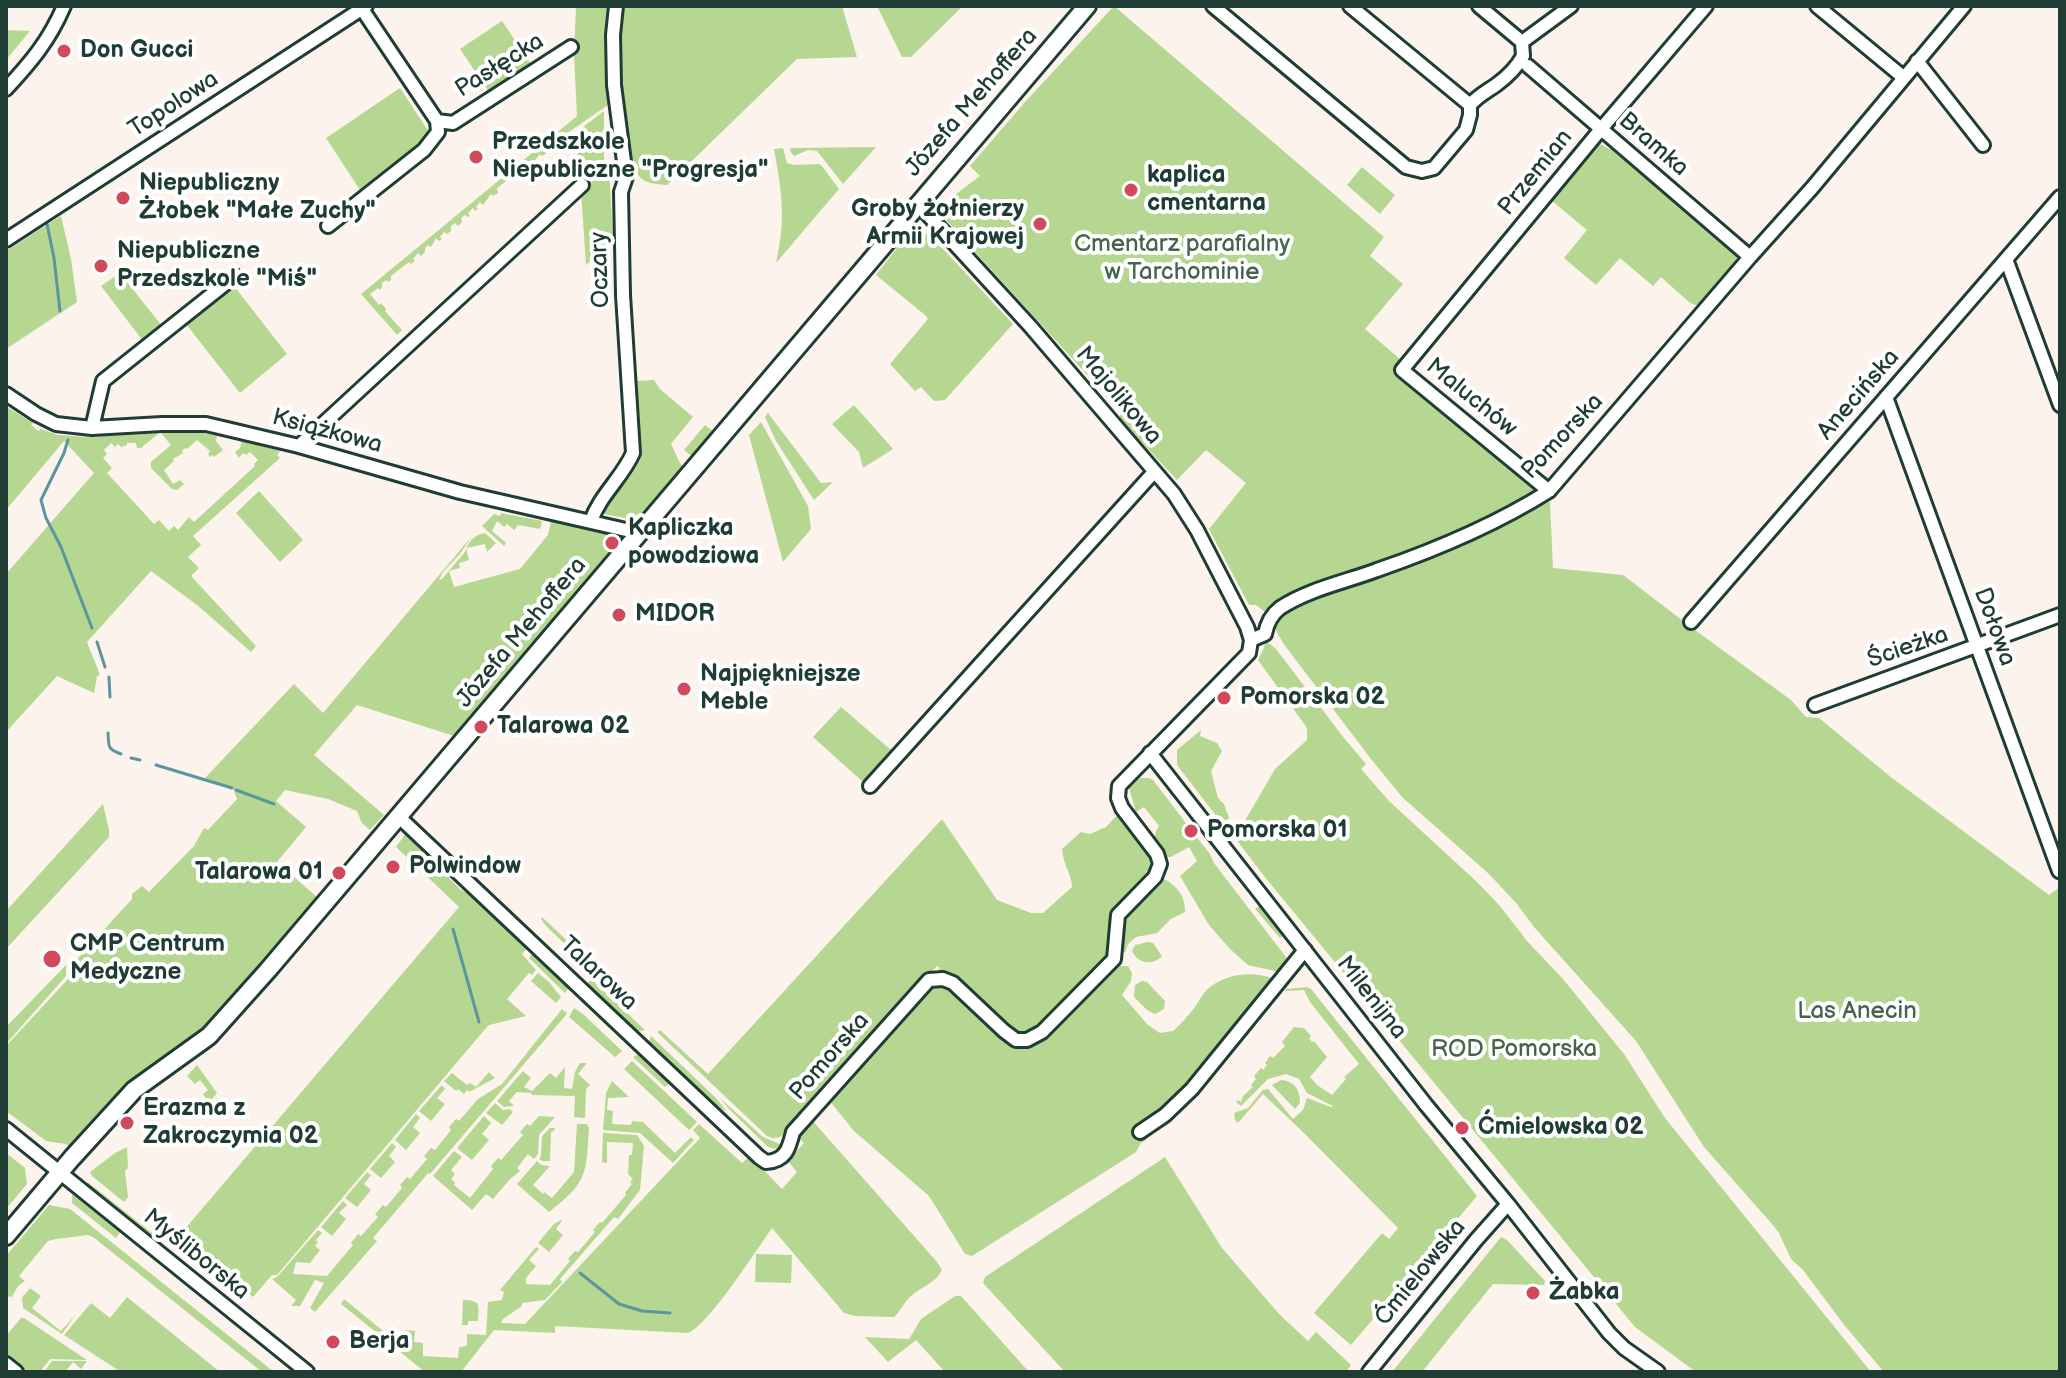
<!DOCTYPE html>
<meta charset="utf-8">
<style>
body{margin:0}
#map{position:relative;width:2066px;height:1378px;overflow:hidden;background:#fcf3ec;font-family:"Balsamiq Sans",sans-serif}
canvas{display:block}
.frame{position:absolute;inset:0;border:8px solid #1f3d34;pointer-events:none}
</style>
<div id="map">
<canvas width="2066" height="1378"></canvas>
<div class="frame"></div>
</div>
<script>
const c = document.querySelector('canvas').getContext('2d');
c.lineJoin = 'round';
function fill(path, color) { c.fillStyle = color; c.fill(path, 'evenodd'); }
function strokePath(path, color, width, dash) { c.strokeStyle = color; c.lineWidth = width; c.lineCap = dash ? 'butt' : 'round'; c.setLineDash(dash || []); c.stroke(path); }
function drawText(font, color, halo, rows, align = 'center') {
  c.font = font + ' "Balsamiq Sans",sans-serif'; c.lineWidth = 8; c.setLineDash([]); c.textBaseline = 'middle'; c.strokeStyle = halo; c.fillStyle = color; for (const [text, x, y, turn = 0] of rows) {
    c.save(); c.translate(x, y); c.rotate((+turn || 0) * Math.PI / 180); c.textAlign = isNaN(turn) ? turn : align; if (halo) c.strokeText(text, 0, 0); c.fillText(text, 0, 0); c.restore();
  }
}
fill(new Path2D(`
 M576,6H612V95L608,105L550,145L545,150L547,153L542,156L540,154L532,164L529,162L526,165V170L519,175L517,173L497,188L498,193L493,196L491,194L483,205L480,202L476,207L478,209L475,211L473,208L468,213L470,216L468,217L465,215L461,218L462,222L458,226L455,223L451,226V231L447,234L444,232L440,237L442,239L439,241L436,238L431,247L428,245L425,248V252L421,256L418,253L413,259L415,261L411,264L409,262L391,276V280L388,282L386,280L382,283V288L380,290L378,288L370,294L379,305L381,303L386,309L385,311L402,330L397,335L361,294L577,116L574,55Z
 M622,6H842L857,57L797,59L667,185C657,184 645,184 639,176C634,170 632,161 630,153C617,105 618,56 622,6Z
 M877,6H963L911,57H902Z
 M1114,6L1384,237L1370,256L1403,284L1365,329L1401,360L1394,370L1540,492L1460,534L1297,591L1265,612L1256,605H1249L1209,529L1246,483L1206,450L1177,480L1120,419V411L936,209L980,176L970,166L1025,102Z
 M502,21L531,64L489,92L460,49Z
 M6,30L30,31L6,60Z
 M400,88L431,135L360,190L326,138Z
 M604,111V162L581,183L579,180L576,181L575,161L578,160V152H575V133Z
 M1600,144L1609,149L1611,147L1736,253L1737,262L1699,306L1690,303L1661,277L1653,286L1620,258L1596,285L1564,258L1587,230L1552,201Z
 M876,147L843,184L817,151L808,150L794,156L790,151L791,148Z
 M783,148L787,163L794,165L819,164L822,166L839,189L776,263C786,219 782,192 774,149Z
 M609,167L613,239L586,265L581,191Z
 M1362,167L1395,195L1380,214L1347,185Z
 M61,216L71,259L77,302L6,349V251Z
 M908,234H929L1013,324L945,400L934,401L921,387L915,391L890,364L928,319L925,315L876,275Z
 M120,273L162,326L143,341L101,286Z
 M234,286L287,354L240,393L186,324Z
 M654,380L660,389L693,417L671,444L680,463L684,468L647,511L645,510L635,520L599,513L639,459L635,381Z
 M854,405L893,449L863,468L859,452L832,424Z
 M7,407L33,423L31,425L38,431L41,429L58,435L89,437L159,433L141,448H137L136,443H127V445L121,447L118,444L115,447L111,443L104,450L107,454L103,458L112,468L107,473L154,524L159,520L169,531L174,526L178,530L189,517L194,522L255,466L254,464L258,460L250,452L246,455L243,453L239,458L235,452L240,448L242,441L280,451L277,455L280,458L193,536L201,545L188,557L199,568L191,576L256,646L251,652L197,605L151,571L87,642L100,675L97,676L94,693L57,676L6,732V574L94,473L64,441L6,510Z
 M768,413L821,483L833,482L814,500L776,441L765,417Z
 M761,422L808,506L811,529L783,562L749,435Z
 M705,425L714,432L693,457L684,450Z
 M199,432L217,436L216,441L223,450L214,457L212,455L210,457L208,454L210,451L197,440L187,449L185,448L182,451L183,453L173,459L174,461L164,470L173,484L180,480L184,484L177,490L172,489L151,468V462L171,445L161,433Z
 M259,491L303,540L280,562L236,513Z
 M1544,500L1550,502L1553,568L1623,575L1695,630L1791,700L1806,717L1819,718L1892,778L2049,895L2060,887V1372H1884L1845,1326L1803,1270L1791,1259L1779,1233L1772,1224L1704,1147L1636,1041L1534,927L1517,904L1489,874L1402,797L1371,759L1283,643L1274,627L1277,617L1311,598Z
 M501,513L542,521L540,529L518,525L514,530L507,524L504,527L497,521L492,531L506,543L504,546L482,526L494,514L500,516Z
 M551,521L613,534L610,538L609,543L612,544L616,536L619,537L617,547L456,739L451,735L357,705L314,755L384,815L370,830L362,823L357,811L328,799L285,790L276,801L306,827L277,862L318,898L234,1000L202,1032L126,1089L70,1147L66,1144L46,1141L6,1111V1046L69,978V968L132,899V894L142,886L149,892L194,846L204,828L208,830L237,799L233,788L205,778L294,684L323,713L472,536L460,554L443,572L439,580L442,579L465,552C467,543 475,534 485,533L496,543L487,552L485,544L466,548L469,560L459,563L460,568L449,571L454,587L520,569L548,535Z
 M1265,642L1270,644L1276,649L1344,738L1366,764L1361,769L1389,801L1477,882L1500,906L1527,941L1563,979L1624,1054L1665,1118L1871,1372H1696L1635,1327L1264,876L1235,838L1275,769L1307,740V728L1258,660L1264,648Z
 M841,707L891,750L864,783L813,737Z
 M1201,730L1200,736L1217,743L1222,751L1211,771L1218,798L1224,804L1229,818L1224,826L1177,765V750Z
 M1140,778H1149L1153,780L1189,827L1187,829L1193,836L1195,835L1210,854L1214,863L1289,961L1279,972L1248,965L1230,949L1209,925L1180,876L1197,861L1189,847L1171,857H1165L1154,841L1156,831L1159,826L1144,807L1136,812L1129,788Z
 M103,804L109,830V837L6,949V911Z
 M1118,814L1150,856V873L1116,910L1111,953L1039,1028L1026,1034H1018L1008,1029L959,984L932,977L940,968L937,966L787,1132L778,1138L775,1137V1139L767,1136L657,1032L660,1030L708,1074L942,819L997,900L1031,913H1043L1072,887C1072,875 1063,865 1062,849L1081,832L1090,834L1106,827Z
 M407,832L419,842L435,864L460,889L480,901L528,947L522,954L536,970L532,975L529,973L507,999L526,1016L489,1025L486,1028L277,1275H272L253,1297L178,1237L459,907L396,847Z
 M1161,878C1175,883 1186,896 1185,912L1171,919L1157,933L1136,937L1128,944L1125,953L1121,949L1123,918Z
 M1261,905L1284,935L1280,938L1255,909Z
 M542,917L594,966L591,969L547,927L541,919Z
 M1148,942L1153,943L1162,956C1153,966 1138,964 1132,951L1135,945Z
 M534,951L566,982L568,989L565,993L529,958Z
 M66,965V976L6,1044V1027Z
 M1120,966H1128L1132,973L1131,981L1122,995L1148,1025L1160,1033L1173,1031C1181,1024 1188,1016 1195,1007C1200,1000 1203,992 1210,987C1227,974 1252,971 1271,978L1272,981L1173,1101L1137,1126L1146,1140L1141,1143L1136,1152L972,1256L965,1254L929,1196L854,1131L829,1100L929,984L945,981L1002,1035H1045L1113,968Z
 M538,973L549,982L561,997L556,1003L531,981Z
 M591,979L645,1030L636,1032L633,1030L586,985Z
 M1142,981L1147,982L1165,1001L1164,1009L1155,1014L1147,1010L1134,997L1135,985Z
 M1307,987L1311,989L1477,1196L1351,1345L1314,1313L1382,1233L1389,1239L1398,1228L1306,1135L1263,1094L1238,1123L1235,1120L1234,1113L1248,1108L1263,1090L1268,1089L1293,1119L1303,1110L1307,1098L1331,1107L1333,1106L1307,1093L1299,1079L1286,1074L1268,1079L1241,1106L1236,1102L1238,1100L1241,1102L1243,1096L1253,1087L1251,1085L1256,1079L1254,1076L1261,1068L1263,1070L1267,1065L1265,1063L1270,1056L1273,1058L1285,1046L1282,1042L1294,1027L1304,1028L1311,1036L1309,1038L1312,1042L1314,1041L1327,1057L1310,1077L1317,1085L1332,1095L1346,1079L1344,1077L1359,1064L1310,1002L1304,990L1284,991L1287,989Z
 M574,1008L583,1014L622,1051L615,1057L569,1017Z
 M562,1009L565,1012L567,1010L566,1015L430,1174L428,1173L424,1178L373,1238L377,1241L315,1312L310,1308L324,1283L315,1280L300,1306H291L296,1300L272,1279L277,1277L318,1230L322,1233L316,1240L318,1242L315,1246L320,1250L310,1263L296,1262L293,1274L327,1276L353,1245L351,1243L358,1234L361,1236L378,1217L375,1214L383,1205L386,1207L402,1188L400,1185L407,1177L410,1179L427,1159L424,1156L431,1148L435,1150L451,1130L449,1127L456,1119L459,1121L478,1099L502,1084Z
 M651,1036L716,1098L727,1112L705,1098L651,1047L649,1042Z
 M639,1054L643,1056L671,1082L665,1087L633,1057Z
 M632,1061L697,1122L689,1130L624,1069Z
 M580,1063H587L578,1074L590,1085L586,1089L585,1118L574,1117L575,1096L532,1095L531,1093L517,1092L509,1101L514,1106L504,1107L497,1101L523,1071L531,1078L524,1087L532,1091L550,1073L556,1078L565,1067L564,1088L572,1089L575,1072Z
 M197,1065L217,1093L209,1103L203,1094L208,1090L200,1080L195,1084L187,1076Z
 M489,1072L495,1078L469,1092L467,1090L464,1094L458,1089L456,1091L444,1081L452,1073L467,1085L470,1083L476,1087Z
 M1281,1080C1295,1081 1300,1090 1300,1103L1295,1109L1272,1085Z
 M612,1081L629,1097L608,1098L607,1110L613,1111L612,1124L631,1125L632,1121L643,1122L675,1153L691,1137L694,1140L673,1163L640,1133L603,1130L606,1093Z
 M442,1085L445,1089L437,1098L445,1104L431,1121L419,1111Z
 M719,1097L763,1137L782,1145L776,1149L768,1147L730,1110Z
 M495,1103L503,1110L510,1109L513,1112L502,1125L486,1113Z
 M416,1114L420,1118L413,1127L420,1133L406,1150L395,1140Z
 M484,1116L491,1123L482,1134L489,1140L472,1160L457,1148Z
 M539,1116L555,1117L539,1135L538,1154L534,1159L528,1154L517,1168L520,1171L510,1179L493,1199L486,1194L472,1210L433,1176L454,1151L462,1157L451,1170L455,1174L451,1179L455,1182L454,1185L470,1198L493,1169L491,1166L498,1158L501,1160L523,1135L520,1132L527,1124L530,1126Z
 M811,1119L937,1262L942,1270C936,1283 921,1287 911,1296C904,1302 901,1311 894,1317L855,1316L844,1313L772,1228C757,1249 708,1326 688,1333L555,1326V1333L494,1330L461,1372H425L341,1304L344,1299L399,1344L405,1335V1330L415,1331L414,1342L423,1343V1356L458,1358L459,1347L467,1346V1334L486,1335L488,1302L502,1300L504,1292L500,1290L536,1247L539,1249L529,1260L536,1266L526,1278V1284L550,1285L570,1261L568,1259L575,1251L578,1252L595,1232L593,1230L600,1222L602,1223L626,1195L625,1193L632,1184L630,1182L633,1179L628,1174L629,1155H632L633,1143L607,1142V1163L602,1162L603,1133L637,1135L644,1146L640,1190L618,1219L614,1217L560,1279L562,1282L545,1300L522,1303V1306L503,1319L501,1323L525,1324L700,1138L693,1130L699,1124L742,1163L750,1156L782,1189L797,1172L788,1161L804,1143L796,1136Z
 M577,1124H587L589,1128C586,1174 588,1182 549,1212L517,1184L537,1161L541,1165L550,1166L533,1185L543,1194L544,1192L552,1198L574,1172Z
 M550,1128H555L554,1131L551,1132L550,1161H542L539,1159L541,1156L542,1136Z
 M392,1143L396,1147L389,1156L395,1162L381,1178L370,1169Z
 M127,1147L128,1168L125,1171L128,1197L124,1202L92,1176L90,1172L115,1153Z
 M6,1153L25,1168L27,1184L6,1209Z
 M1165,1157L1222,1248L1280,1315L1308,1341L1316,1332L1351,1365L1346,1372H1065L983,1283L985,1277Z
 M367,1172L371,1175L364,1184L371,1190L357,1207L345,1198Z
 M89,1183L162,1241L159,1247L80,1184Z
 M72,1194L120,1232L116,1238L72,1203Z
 M343,1201L347,1205L339,1213L346,1219L332,1236L321,1227Z
 M49,1205L70,1209L274,1372H262L93,1237L88,1235L56,1239L48,1241L19,1276L25,1281L18,1286L12,1297L6,1296V1256Z
 M563,1219L556,1229L563,1235L549,1252L538,1243L554,1224Z
 M1501,1237L1507,1240L1545,1281L1544,1285L1493,1284L1422,1372H1392Z
 M756,1254L792,1255L791,1283L755,1282Z
 M30,1288L41,1296L32,1308L61,1331L76,1314L62,1334L23,1308L22,1298Z
 M955,1296H961L1029,1372H945L916,1340L888,1362L865,1337L909,1339L921,1319Z
 M127,1297L220,1372H121L64,1335L91,1303L110,1318Z
 M463,1300C481,1300 479,1305 478,1321H468V1325H462Z
 M21,1318H24L87,1360L50,1359L40,1372H22L6,1360V1336Z
 M52,1361H87L81,1369L73,1362L65,1372H44Z`), '#b6d791');
strokePath(new Path2D(`
 M47,224L54,258L60,311
 M68,440L64,453L41,500L46,518L61,547L92,628
 M97,642L105,667
 M109,677L110,697
 M108,733C109,747 107,749 121,754
 M131,758L140,760
 M156,765L232,788
 M236,790L274,804
 M453,929L479,1022
 M580,1273L619,1304L642,1311L670,1313`), '#5c959e', 3);
const street = new Path2D(`
 M1213,6L1406,167L1422,171L1434,168L1466,130L1470,115V105C1478,96 1486,92 1496,85C1507,77 1517,67 1523,56L1522,42L1479,6
 M1350,6L1470,105
 M1817,6L1903,77
 M362,9L437,121L453,123L571,47
 M1522,42L1571,6
 M1917,61L1983,145
 M1528,66L1750,257
 M6,89C31,62 49,41 64,6
 M328,226L424,150L438,132L437,121
 M6,240L366,6
 M2006,259L2060,405
 M6,394L36,414L56,424L92,428L162,424H206L299,446L460,492L639,533
 M1886,397L2059,871
 M92,428L103,381L235,276
 M299,446L582,185
 M1549,491L1402,370L1601,129L1706,6
 M591,521C600,495 622,478 633,453L623,295L621,192L626,177L614,85L613,35L616,6
 M1691,622L2060,197
 M1251,640L1265,634C1267,623 1271,615 1280,608C1309,589 1345,582 1377,570C1438,549 1495,525 1549,491L1750,257L1812,188L1964,6
 M1815,705L2060,615
 M1150,753L1426,1105L1508,1204L1609,1333L1624,1348L1658,1372
 M870,786L1154,472
 M398,816L759,1157L766,1162C786,1161 789,1148 793,1132L929,980L943,979L953,983L1004,1031L1016,1040H1027L1042,1032L1114,959L1118,915L1155,877L1160,864L1157,854L1122,808L1118,798L1119,786L1249,653L1251,640L1247,627L1197,530L1174,494L1030,326L918,204
 M6,1129L307,1372
 M1140,1132L1165,1115L1192,1089L1305,950
 M6,1364L16,1372
 M1369,1372L1476,1240L1508,1204`);
const secondary = new Path2D(`
 M6,1236L72,1158L134,1090L209,1036L268,970L1087,6`);
strokePath(street, '#1f3d34', 18);
strokePath(secondary, '#1f3d34', 22);
strokePath(street, '#fff', 12);
strokePath(secondary, '#fff', 16);
for (const [x, y, r, color] of [
 [64,51,8,"#d1495b"],
 [476,157,8,"#d1495b"],
 [1131,190,8,"#d1495b"],
 [123,198,8,"#d1495b"],
 [1040,224,8,"#d1495b"],
 [101,266,8,"#d1495b"],
 [612,543,8,"#d1495b"],
 [619,615,8,"#d1495b"],
 [684,689,8,"#d1495b"],
 [1224,698,8,"#d1495b"],
 [481,727,8,"#d1495b"],
 [1191,831,8,"#d1495b"],
 [393,867,8,"#d1495b"],
 [339,873,8,"#d1495b"],
 [52,959,10,"#d1495b"],
 [127,1123,8,"#d1495b"],
 [1462,1128,8,"#d1495b"],
 [1533,1293,8,"#d1495b"],
 [333,1342,8,"#d1495b"]
]) { const dot = new Path2D(); dot.arc(x, y, r, 0, 2 * Math.PI); c.fillStyle = color; c.fill(dot); strokePath(dot, '#fff', 3); }
drawText('bold 24px', '#1f3d34', '#fff', [
 ["Don Gucci",80,51],
 ["Przedszkole",492,143],
 ["Niepubliczne \"Progresja\"",492,171],
 ["kaplica",1147,176],
 ["cmentarna",1147,204],
 ["Niepubliczny",139,184],
 ["Żłobek \"Małe Zuchy\"",139,212],
 ["Groby żołnierzy",1024,210,"right"],
 ["Armii Krajowej",1024,238,"right"],
 ["Niepubliczne",117,252],
 ["Przedszkole \"Miś\"",117,280],
 ["Kapliczka",628,529],
 ["powodziowa",628,557],
 ["MIDOR",635,615],
 ["Najpiękniejsze",700,675],
 ["Meble",700,703],
 ["Pomorska 02",1240,698],
 ["Talarowa 02",497,727],
 ["Pomorska 01",1207,831],
 ["Polwindow",409,867],
 ["Talarowa 01",323,873,"right"],
 ["CMP Centrum",70,945],
 ["Medyczne",70,973],
 ["Erazma z",143,1109],
 ["Zakroczymia 02",143,1137],
 ["Ćmielowska 02",1478,1128],
 ["Żabka",1549,1293],
 ["Berja",349,1342]
], 'left');
drawText('24px', '#1f3d34', '#fff', [
 ["Pasłęcka",500,66,-32],
 ["Józefa Mehoffera",972,103,-49],
 ["Topolowa",174,105,-33],
 ["Bramka",1653,145,41],
 ["Przemian",1536,173,-51],
 ["Oczary",601,270,-92],
 ["Anecińska",1859,395,-49],
 ["Majolikowa",1118,396,50],
 ["Maluchów",1471,398,39],
 ["Książkowa",327,432,15],
 ["Pomorska",1563,437,-47],
 ["Dołowa",1994,627,70],
 ["Józefa Mehoffera",522,633,-50],
 ["Ścieżka",1908,648,-19],
 ["Talarowa",598,974,43],
 ["Milenijna",1371,998,52],
 ["Pomorska",830,1057,-49],
 ["Myśliborska",196,1255,39],
 ["Ćmielowska",1421,1273,-51]
]);
drawText('24px', '#45644b', '#fff', [
 ["Cmentarz parafialny",1182,245],
 ["w Tarchominie",1182,273],
 ["Las Anecin",1857,1012],
 ["ROD Pomorska",1514,1050]
]);
</script>
